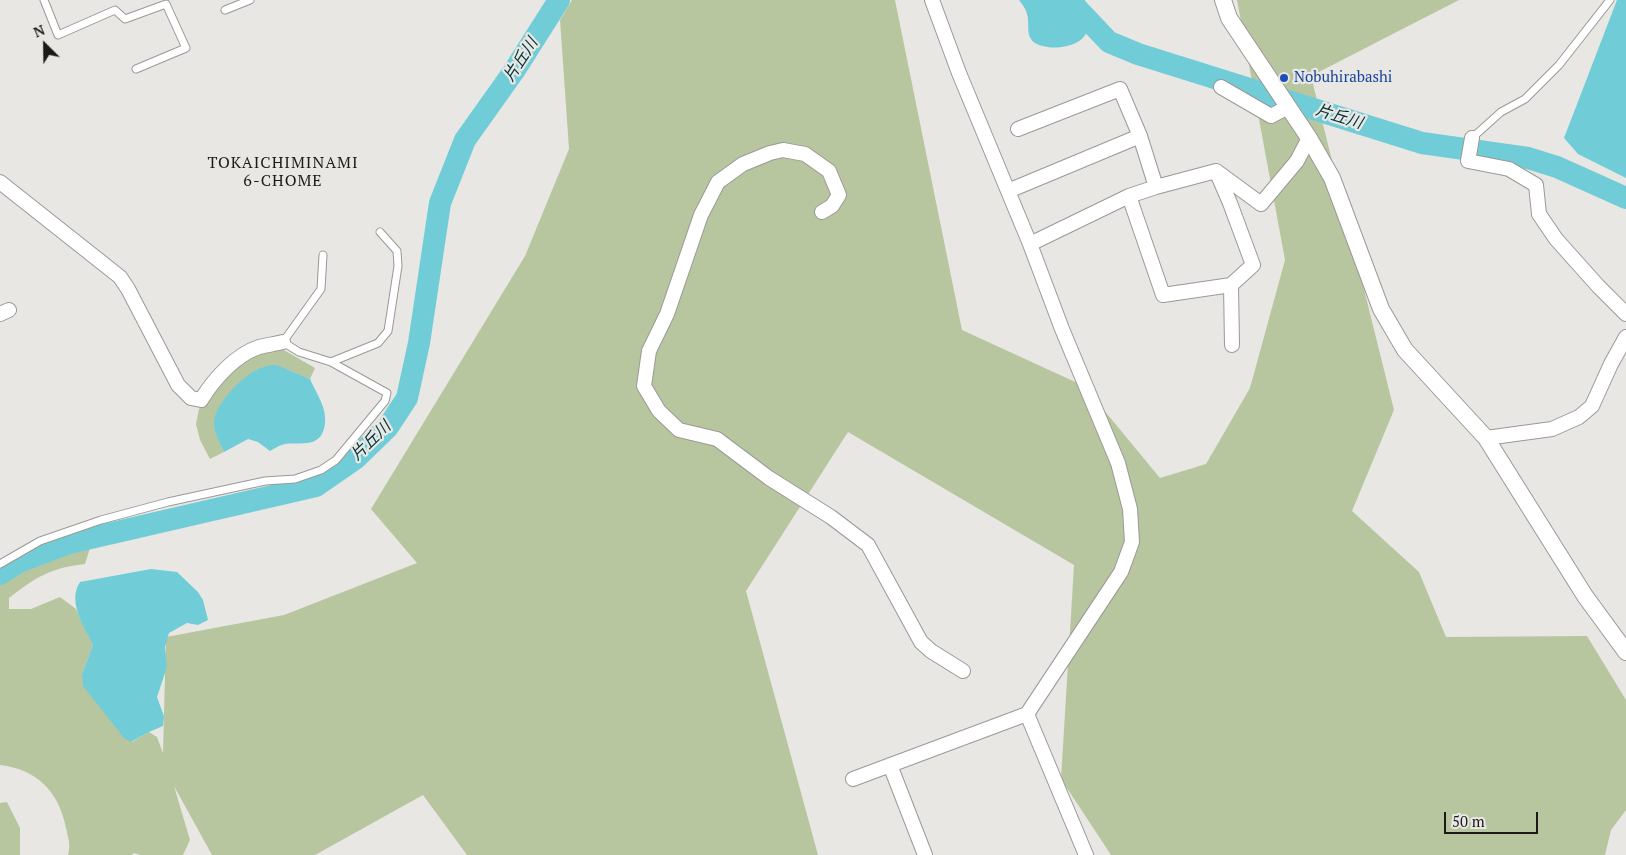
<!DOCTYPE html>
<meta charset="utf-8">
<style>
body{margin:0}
#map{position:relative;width:1626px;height:855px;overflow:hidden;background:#e8e7e4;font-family:"PT Serif",serif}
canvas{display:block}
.north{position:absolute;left:20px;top:20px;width:50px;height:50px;-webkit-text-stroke:4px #e8e7e4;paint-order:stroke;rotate:337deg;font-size:14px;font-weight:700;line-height:20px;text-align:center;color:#1b1a19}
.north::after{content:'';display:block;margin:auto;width:18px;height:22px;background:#1b1a19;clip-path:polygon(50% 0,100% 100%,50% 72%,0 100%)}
.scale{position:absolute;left:1444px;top:812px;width:94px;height:22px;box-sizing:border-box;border:2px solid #1b1a19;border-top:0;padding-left:6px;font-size:15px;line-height:18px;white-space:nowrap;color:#1b1a19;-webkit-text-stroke:4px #e8e7e4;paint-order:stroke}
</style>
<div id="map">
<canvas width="1626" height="855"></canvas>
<div class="north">N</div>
<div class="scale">50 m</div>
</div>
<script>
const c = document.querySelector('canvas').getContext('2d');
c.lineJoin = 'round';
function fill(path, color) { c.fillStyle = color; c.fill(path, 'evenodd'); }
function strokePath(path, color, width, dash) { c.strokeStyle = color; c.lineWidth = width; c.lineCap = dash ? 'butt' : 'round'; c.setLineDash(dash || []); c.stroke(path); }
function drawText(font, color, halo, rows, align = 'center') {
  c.font = font + ' "PT Serif","Noto Sans JP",serif'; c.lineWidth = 4.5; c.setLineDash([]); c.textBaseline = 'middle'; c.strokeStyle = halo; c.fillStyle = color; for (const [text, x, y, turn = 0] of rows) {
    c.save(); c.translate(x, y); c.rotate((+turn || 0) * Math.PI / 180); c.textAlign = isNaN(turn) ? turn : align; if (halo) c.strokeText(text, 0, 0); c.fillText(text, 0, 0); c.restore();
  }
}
fill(new Path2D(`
 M572,0H895L962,330L1084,386L1160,478L1206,464L1250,388L1285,260L1237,0H1459L1311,76L1394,410L1352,511L1419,572L1446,637L1587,636L1626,700V810L1611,830L1605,855H1111L1061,779L1074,565L848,432L746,591L818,855H467L423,795L315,855H212L174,786L190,840L183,855H140L134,853L132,855H68C71,845 68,838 66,828C59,792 37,769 0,765V584L26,569L91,545L85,564C50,568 36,577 9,598V609H31L60,597L76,609L93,645L82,674L132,742L149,732L157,737L163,753L166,637L284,615L417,563L371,509L525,256L569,149L560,20Z
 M266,348L282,349L315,368L310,379L276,365H271L214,423L216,433L224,452L210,459L200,440L196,424L199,409L227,371Z
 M7,802L20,828V855H0V803Z`), '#b8c6a0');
fill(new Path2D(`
 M1019,0H1085C1086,9 1089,19 1088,27C1086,48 1050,52 1035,43C1025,36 1030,24 1027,14C1026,9 1022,4 1019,0Z
 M1617,0H1626V178L1578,154L1564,138Z
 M271,365H277L310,379C314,388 320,398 323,407C328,422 325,442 307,443C288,445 288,440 270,451L258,442L248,439L224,452C220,443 214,433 214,423C214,407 235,385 247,376C254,370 263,367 271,365Z
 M151,569L177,572L198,592L203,600L208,620L198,625L187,623L169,633L165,647L167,667L157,697L164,716L163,726L149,732L131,742L124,738L83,686L82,674L93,645C84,626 67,602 80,582Z`), '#70cdd7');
strokePath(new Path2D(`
 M1069,0L1109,42L1138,54L1422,143L1528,158L1557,167L1626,198
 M0,574L19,562L69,543L316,486L355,459L388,427L407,398L419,343L440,203L465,140L514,71L559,0`), '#70cdd7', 22);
const service = new Path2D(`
 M44,0L58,35L115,10L125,19L166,4L186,48L136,69
 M225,10L250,0
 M1472,138L1501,112L1525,99L1559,65L1610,0
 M331,362L378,343L388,331L398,266L397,251L380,232
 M0,564L40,541L101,520L168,502L265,481L295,479L321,470L336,460L385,401L387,393L331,362L299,352L283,342L321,289L323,255`);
const minor = new Path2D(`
 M1221,87L1271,116L1288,107
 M1018,129L1120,89L1140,136L1156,187
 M1472,138L1468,161L1509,169L1536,185L1539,214L1556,239L1598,286L1626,314
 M0,182L120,277L128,289L178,385L191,398L201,400C214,379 235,355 259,347C267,345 275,344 283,342
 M1008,191L1140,136
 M1129,196L1163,295L1231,285L1253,265L1230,203L1217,173
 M822,212L832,206L839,195L829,171L805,154L783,150L770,153L743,164L718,182L701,215L667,314L649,351L644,386L659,411L679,430L717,439L769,478L831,517L868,545L921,642L931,651L963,671
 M1030,244L1129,196L1156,187L1216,171L1261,204L1297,161L1309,138
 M1231,285L1232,345
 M0,314L9,310
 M1486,438L1552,429L1579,417L1592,406L1611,364L1626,337
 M1027,714L1086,855
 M890,765L925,855
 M853,779L1027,714L1121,572L1132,542L1130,509L1118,463L1062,329L1030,244L959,73L932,0`);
const tertiary = new Path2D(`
 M1223,0L1229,18L1309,138L1332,178L1381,309L1405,350L1486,438L1585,596L1626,652`);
strokePath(service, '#9a9996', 9);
strokePath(minor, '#9a9996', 16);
strokePath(tertiary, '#9a9996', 18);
strokePath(service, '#fff', 7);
strokePath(minor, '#fff', 14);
strokePath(tertiary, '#fff', 16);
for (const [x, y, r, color] of [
 [1284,78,5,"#1a4fb4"]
]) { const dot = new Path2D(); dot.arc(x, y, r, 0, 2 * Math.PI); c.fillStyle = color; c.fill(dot); strokePath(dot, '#e8e7e4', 2); }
drawText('15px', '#164399', '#e8e7e4', [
 ["Nobuhirabashi",1294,78]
], 'left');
drawText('italic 16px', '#003035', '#e8e7e4', [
 ["片丘川",521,60,-57],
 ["片丘川",1339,117,17],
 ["片丘川",371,441,-44]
]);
c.letterSpacing = '1px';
drawText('16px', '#1b1a19', '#e8e7e4', [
 ["TOKAICHIMINAMI",283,163],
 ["6-CHOME",283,181]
]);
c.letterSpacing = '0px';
</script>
